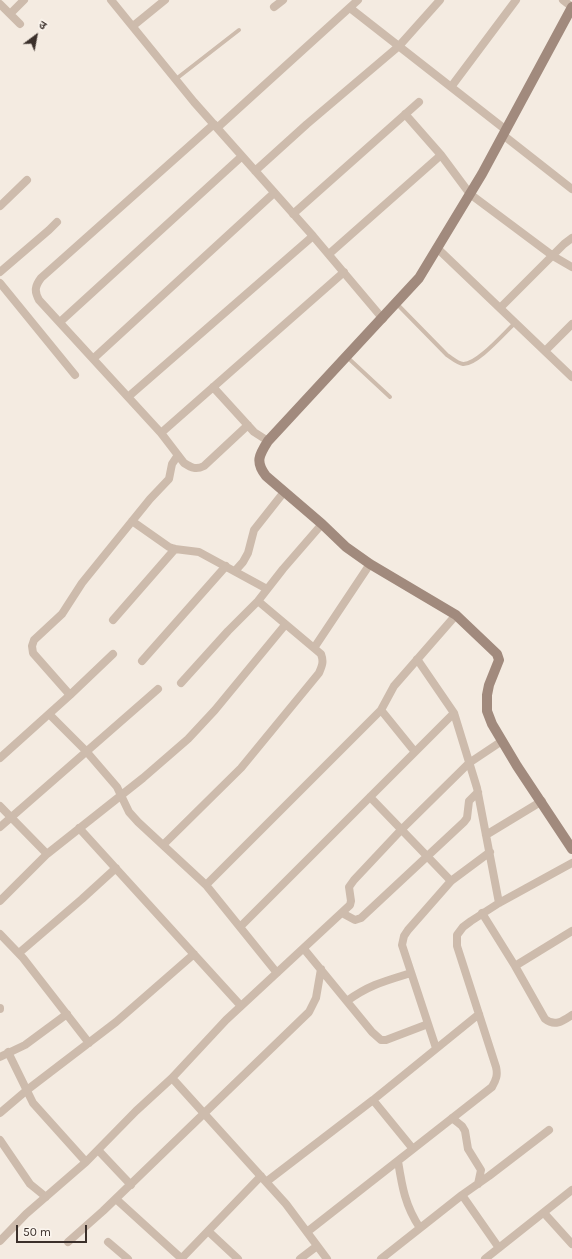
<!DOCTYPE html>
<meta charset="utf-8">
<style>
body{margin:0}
#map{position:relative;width:572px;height:1259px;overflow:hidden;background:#f4ebe1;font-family:Karla,"Noto Sans Devanagari",sans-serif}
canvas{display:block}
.north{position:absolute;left:16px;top:16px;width:40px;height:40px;-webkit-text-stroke:3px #fbf5ee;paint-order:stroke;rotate:32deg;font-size:11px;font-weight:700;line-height:16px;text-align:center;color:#3b302b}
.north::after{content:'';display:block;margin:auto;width:14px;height:18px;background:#3b302b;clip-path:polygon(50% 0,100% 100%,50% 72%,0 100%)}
.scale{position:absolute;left:16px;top:1225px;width:71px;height:18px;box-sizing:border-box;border:2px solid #3b302b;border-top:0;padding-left:5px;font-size:12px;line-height:14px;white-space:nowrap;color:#3b302b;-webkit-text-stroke:3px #fbf5ee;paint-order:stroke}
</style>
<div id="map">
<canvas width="572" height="1259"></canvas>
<div class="north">उ</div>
<div class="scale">50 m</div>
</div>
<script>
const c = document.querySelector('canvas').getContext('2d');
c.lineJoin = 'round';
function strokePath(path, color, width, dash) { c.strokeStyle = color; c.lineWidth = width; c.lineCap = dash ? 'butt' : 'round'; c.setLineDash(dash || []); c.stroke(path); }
strokePath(new Path2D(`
 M176,79L239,30
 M397,304L447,355C452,358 457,363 463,364C477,365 505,332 515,323
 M347,357L390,397`), '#cdbbac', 4);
strokePath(new Path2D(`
 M111,0L194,102L313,236L383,319
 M563,0L572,7
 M0,4L20,24
 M274,7L283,0
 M350,8L506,130
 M10,14L24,0
 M133,26L165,0
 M451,87L516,0
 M405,114L441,155L470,194L553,256L572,267
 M214,124L41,278C35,286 34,291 39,300L161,433L184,463C192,468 196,470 204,466L248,425
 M217,128L358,0
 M503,135L572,189
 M255,171L307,124L399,46L440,0
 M0,206L27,180
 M293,214L419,102
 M437,248L572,377
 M329,254L441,155
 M0,272L49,230L57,222
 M0,283L75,375
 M500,308L564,244L572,238
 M60,322L241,157
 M545,351L572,324
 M94,358L274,193
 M213,387L254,432L268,441
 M128,397L313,236
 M161,433L344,272
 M132,521L169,547L175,549L199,552L267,589
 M235,571L243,562L248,553L254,530L284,492
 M113,620L175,549
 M314,648L370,564
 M417,659L454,713L477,788L499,903
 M142,661L226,566
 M181,683L228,631L258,601L283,569L322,524
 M70,695L33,653L32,646L34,640L62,614L82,583L150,499L169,479L172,464L178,455
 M381,710L415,752
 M49,714L86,751L117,787L129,812L138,822L206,885
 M0,758L70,695L113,654
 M370,797L451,881
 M0,806L47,854
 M0,827L158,689
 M79,828L241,1006
 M486,835L542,801
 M163,845L241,768L319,673C322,666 324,662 321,654L258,601
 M0,901L47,854L143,778L188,739L215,710L285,625
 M342,913L355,920L361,918L464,822L467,818L469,801L478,792
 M482,913L515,966L545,1019C555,1027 563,1021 572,1015
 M240,927L454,713
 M0,934L23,958L89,1043
 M304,949L372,1032L381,1040H386L428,1024
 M19,953L82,899L116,868
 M515,966L572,931
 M277,973L206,885L381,710L394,686L456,615
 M347,1001C369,985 385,981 411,973
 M0,1008V1009
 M436,1048L402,945L404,936L408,930L451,881L490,852
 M8,1052L33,1103L86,1162
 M0,1057L25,1045L67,1014
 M172,1078L286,1204L327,1259
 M373,1100L413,1149
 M0,1113L27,1090L116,1022L194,954
 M452,1118L462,1126L465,1131L468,1149L481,1170L478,1184
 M0,1140L30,1184L46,1197
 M98,1150L131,1185
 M398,1161C402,1186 405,1206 420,1228
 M266,1182L373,1100L479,1014
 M462,1195L499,1248
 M116,1199L182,1259
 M544,1213L572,1244
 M208,1231L238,1259
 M307,1232L492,1087C496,1080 498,1075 496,1067L457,946V935L463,927L471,921L499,903L572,863
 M0,1241L26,1214L86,1162L136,1111L172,1078L226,1020L350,905L351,901L349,887L354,880L401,830L469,763L502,741
 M68,1242L103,1211L309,1012L316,998L321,969
 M108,1242L128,1259
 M181,1259L261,1176
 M300,1259L317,1246
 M381,1259L462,1195L489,1176L549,1130
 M485,1259L572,1190`), '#cdbbac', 8);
strokePath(new Path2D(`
 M572,7L482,174L419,278L268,441C259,455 255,462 266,476L322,524L346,547L370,564L456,615L497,654L499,660L489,685L487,695V711L492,724L517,766L572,849`), '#a18a7d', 10);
</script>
